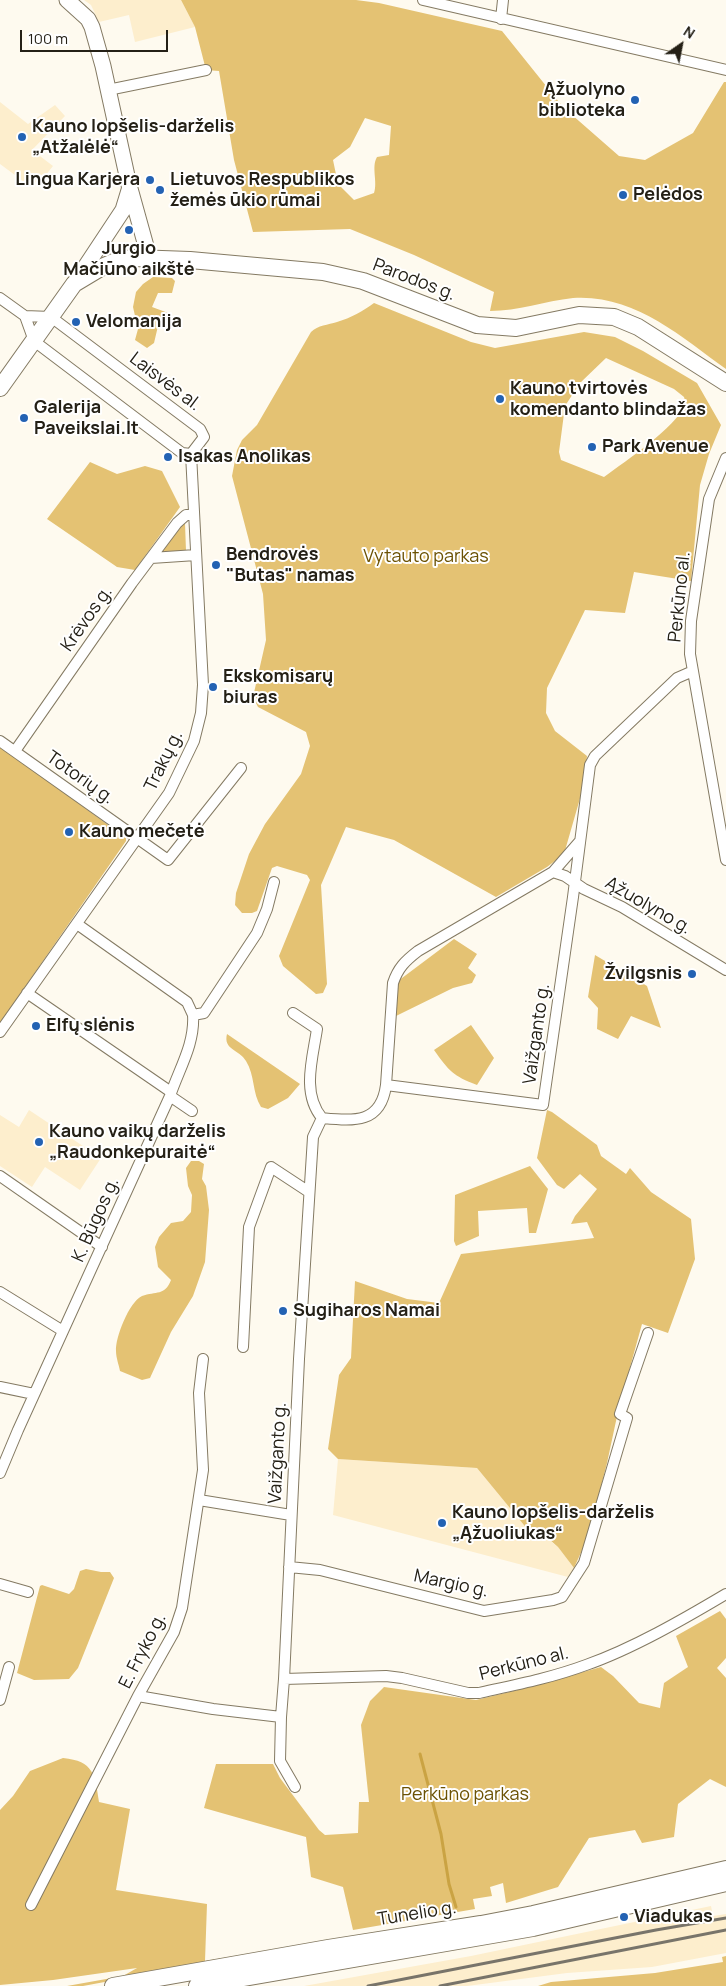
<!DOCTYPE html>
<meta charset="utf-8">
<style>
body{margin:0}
#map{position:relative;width:726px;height:1986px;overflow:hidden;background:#fefaef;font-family:Manrope,sans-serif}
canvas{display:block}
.north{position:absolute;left:656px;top:20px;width:50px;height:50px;-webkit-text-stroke:4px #fff;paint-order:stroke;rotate:33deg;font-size:14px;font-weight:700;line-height:20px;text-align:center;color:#242016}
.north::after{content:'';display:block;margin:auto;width:18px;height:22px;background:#242016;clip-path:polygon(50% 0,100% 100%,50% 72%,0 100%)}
.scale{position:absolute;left:20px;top:30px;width:148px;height:22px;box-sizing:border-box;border:2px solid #242016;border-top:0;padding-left:6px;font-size:15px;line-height:18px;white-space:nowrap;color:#242016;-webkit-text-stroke:4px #fff;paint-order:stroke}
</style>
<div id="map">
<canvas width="726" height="1986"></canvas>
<div class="north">N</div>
<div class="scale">100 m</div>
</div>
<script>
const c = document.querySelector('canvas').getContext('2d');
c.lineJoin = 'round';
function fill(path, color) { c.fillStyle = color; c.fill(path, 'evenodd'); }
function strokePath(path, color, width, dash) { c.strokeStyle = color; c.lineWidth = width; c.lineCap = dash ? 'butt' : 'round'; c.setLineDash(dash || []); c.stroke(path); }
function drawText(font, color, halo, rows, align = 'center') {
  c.font = font + ' Manrope,sans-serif'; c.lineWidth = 4; c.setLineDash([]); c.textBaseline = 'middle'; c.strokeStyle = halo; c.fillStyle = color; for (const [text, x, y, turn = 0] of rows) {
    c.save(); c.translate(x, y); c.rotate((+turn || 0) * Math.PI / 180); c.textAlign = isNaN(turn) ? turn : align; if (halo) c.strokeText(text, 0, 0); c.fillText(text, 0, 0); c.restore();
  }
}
fill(new Path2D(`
 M84,0H181L195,27L135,42L129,15L99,22L91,5Z
 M0,102L28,124L55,105L65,116L32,150L53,166L41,181L27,184L0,164Z
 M29,1110L101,1158L80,1190L45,1167L32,1187L0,1166V1115L19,1127Z
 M338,1459L477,1468L528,1530L549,1540L558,1547L574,1568L568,1577L333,1515Z
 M711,1906L713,1916L726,1914V1953L652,1967L567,1973L467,1986H304L471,1956Z`), '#fdeecd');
fill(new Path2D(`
 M181,0H356L379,3L502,31L563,107L619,156L645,160L693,133L724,82H726V369C680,336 634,294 573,298C545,301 518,311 490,311L494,292L414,255L350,229L253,232L234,160L219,71L206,70L195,27ZM365,118L391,126L389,155L377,157C371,167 378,182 374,193L354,200L338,184L333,160L350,147Z
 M153,277L172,278L175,281L172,293H158L152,307L171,314L169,323L158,326L154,343L147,348L135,340L138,329L133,307L136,292L143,284Z
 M374,303L471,342L495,348L584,332L615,337L643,351L697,383L721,425L709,454L700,485L691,581L634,572L625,613L585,610L547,688L546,713L555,731L587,756L583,788L564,854L547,867L496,897L394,840L346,827L321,885L327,984L323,993L316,994L283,966L279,956L310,880L307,875L277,866L272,868L257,911L252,913H242L235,905L236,893L249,854L265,824L301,774L310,746L306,732L258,707L253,697L266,640L263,594L232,476L237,450L242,440L257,425L311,332C318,325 328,325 337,322C351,318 363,311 374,303ZM606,358L674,389L684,397L686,404C674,429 627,460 604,477L561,460L559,452L565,406L580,383Z
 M90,462L117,474L145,466L162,471L180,507L135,570L117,567L47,519Z
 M185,523L186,551L163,552L162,551L181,525Z
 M0,746L126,838V841L0,1023Z
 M454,939L477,954L468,968L476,975L472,983L453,988L396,1016L398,981Z
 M595,955L647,986L661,1028L631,1016L618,1039L597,1029L598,1008L588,997Z
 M471,1025L494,1058L477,1085C453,1076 449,1071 434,1050Z
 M227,1034L300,1084L288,1098L268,1109L261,1107C252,1093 255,1075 246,1061C239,1049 223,1050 227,1034Z
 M547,1110L552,1112L597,1145L601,1156L626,1174L630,1168L651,1192L691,1219L695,1259L668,1333L642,1324L619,1407L607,1463L588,1537L574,1568L558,1547L550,1540L528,1530L477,1468L338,1459L328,1449L339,1375L351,1358L355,1281L407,1299L439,1303L461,1254L594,1238L587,1222L571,1224L575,1216L597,1189L580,1174L564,1189L557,1185L537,1158Z
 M191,1161H199L204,1164L202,1179L206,1186L209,1210L205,1262L193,1296L171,1332L150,1378L142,1380L120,1371C119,1365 116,1358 116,1351C115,1338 129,1302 142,1296C156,1291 165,1296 171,1280L158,1267L155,1247L159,1237L171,1223L183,1221L191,1212L192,1195L188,1186L186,1168Z
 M530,1166L548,1189L536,1233H529L527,1208L478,1211L479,1236L456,1246L454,1241L455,1195Z
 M86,1569L101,1572H110L114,1578L78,1668L69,1679L34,1680L17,1673L40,1586L42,1585L69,1594L74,1589L80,1571Z
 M720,1611L726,1619V1658L717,1668L726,1678V1787L710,1779L678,1804L674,1837L642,1843L635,1830L589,1838L558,1887L506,1903L503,1883L490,1887L492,1896L473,1899L475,1909L353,1930L343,1887L311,1877L306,1837L204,1808L216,1764H273L280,1778L319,1830L325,1835L358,1833L359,1802H369L361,1725L370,1701L384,1687L476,1700L526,1688L601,1667L613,1676L639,1703L660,1708L664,1683L688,1667L676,1636Z
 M63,1758C94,1761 95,1775 99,1802L130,1809L116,1890L207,1904L205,1961L320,1942L83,1986H67L123,1976L137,1968L53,1980L0,1985V1810L13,1796L30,1771Z
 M726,1956V1986H538L551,1982L655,1973L723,1962L722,1957Z`), '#e4c273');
strokePath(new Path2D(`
 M420,1754L441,1834L449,1884L456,1907`), '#caa343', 3);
const street = new Path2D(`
 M423,0L726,70
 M501,19L503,0
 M108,90L206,70
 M0,298L25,316L34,341L182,453L191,454
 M25,316L51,317L200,429L204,437L191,454
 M726,458L709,499L691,621L690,654L726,860
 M151,558L196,555
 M0,741L168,860L241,768
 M15,751L132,583L177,523L186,515H194
 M553,872L565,876L584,889L622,907L726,970
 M77,924L187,1002L193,1015
 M27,993L171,1092
 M293,1013L317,1029C313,1057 301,1093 322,1118
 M0,1032L169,793L194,741L201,713L203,685L191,454
 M386,1085L393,983C398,968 405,961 418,951L553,872L580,841
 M170,1096L192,1111
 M0,1176L102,1247
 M0,1292L63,1331
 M243,1347L249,1227L271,1167L309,1192
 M0,1387L34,1394
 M0,1473L18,1430L170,1096C179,1069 195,1044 193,1015L204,1013L257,933L267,909L274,882
 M199,1500L291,1515
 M289,1567L320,1570L484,1611L553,1600L562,1597L584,1563L627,1418L620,1414L648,1333
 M0,1584L28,1592
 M284,1679L386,1676L402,1678L468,1693H479C515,1685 551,1678 586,1665C632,1649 684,1619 726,1594
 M138,1696L213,1709L281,1717
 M0,1700L9,1667
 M295,1787L280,1761L281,1717L284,1679L299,1359L313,1137L322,1118C354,1121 381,1124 386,1085L543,1105L573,897L590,765L595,756L677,678L693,671
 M31,1905L138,1696L174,1632L182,1608L203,1470L199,1393L203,1359`);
const secondary = new Path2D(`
 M67,0L88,19L92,27L103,66L129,185L149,257
 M74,284L123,210L130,187`);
const primary = new Path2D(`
 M0,388L74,284L104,266L118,260L134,258L190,260L323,272L363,281L477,325L516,328L579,315L614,317L638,327L726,383
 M113,1986L328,1948L481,1924L533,1914L726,1869
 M197,1986L533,1928L726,1883`);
strokePath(street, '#847a63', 12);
strokePath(secondary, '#847a63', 17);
strokePath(primary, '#847a63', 18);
strokePath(street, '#fff', 10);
strokePath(secondary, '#fff', 15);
strokePath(primary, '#fff', 16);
strokePath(new Path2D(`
 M368,1986L656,1930L726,1918
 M440,1986L726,1930`), '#78746a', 3);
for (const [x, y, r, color] of [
 [635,100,5,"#2362b3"],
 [22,137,5,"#2362b3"],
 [150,180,5,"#2362b3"],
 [160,190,5,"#2362b3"],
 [623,195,5,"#2362b3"],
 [129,230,5,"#2362b3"],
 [76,322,5,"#2362b3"],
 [500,399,5,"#2362b3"],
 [24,418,5,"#2362b3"],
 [592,447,5,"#2362b3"],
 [168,457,5,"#2362b3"],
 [216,565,5,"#2362b3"],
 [213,687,5,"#2362b3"],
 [69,832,5,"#2362b3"],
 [692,974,5,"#2362b3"],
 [36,1026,5,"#2362b3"],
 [39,1142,5,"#2362b3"],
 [283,1311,5,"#2362b3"],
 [442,1523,5,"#2362b3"],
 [624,1917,5,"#2362b3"]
]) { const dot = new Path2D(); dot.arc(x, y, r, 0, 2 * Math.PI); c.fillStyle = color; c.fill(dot); strokePath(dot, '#fff', 2); }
drawText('bold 18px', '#242016', '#fff', [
 ["Ąžuolyno",625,90,"right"],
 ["biblioteka",625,111,"right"],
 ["Kauno lopšelis-darželis",32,127],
 ["„Atžalėlė“",32,148],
 ["Lingua Karjera",140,180,"right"],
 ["Lietuvos Respublikos",170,180],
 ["žemės ūkio rūmai",170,201],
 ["Pelėdos",633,195],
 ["Jurgio",129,249,"center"],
 ["Mačiūno aikštė",129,270,"center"],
 ["Velomanija",86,322],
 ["Kauno tvirtovės",510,389],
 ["komendanto blindažas",510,410],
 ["Galerija",34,408],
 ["Paveikslai.lt",34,429],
 ["Park Avenue",602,447],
 ["Isakas Anolikas",178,457],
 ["Bendrovės",226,555],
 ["\"Butas\" namas",226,576],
 ["Ekskomisarų",223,677],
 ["biuras",223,698],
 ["Kauno mečetė",79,832],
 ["Žvilgsnis",682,974,"right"],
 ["Elfų slėnis",46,1026],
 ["Kauno vaikų darželis",49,1132],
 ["„Raudonkepuraitė“",49,1153],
 ["Sugiharos Namai",293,1311],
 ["Kauno lopšelis-darželis",452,1513],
 ["„Ąžuoliukas“",452,1534],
 ["Viadukas",634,1917]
], 'left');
drawText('18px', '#242016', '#fff', [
 ["Parodos g.",414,280,21],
 ["Laisvės al.",165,382,37],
 ["Perkūno al.",680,597,-84],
 ["Krėvos g.",87,619,-55],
 ["Trakų g.",164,761,-64],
 ["Totorių g.",80,778,35],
 ["Ąžuolyno g.",648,906,30],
 ["Vaižganto g.",537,1034,-82],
 ["K. Būgos g.",96,1220,-66],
 ["Vaižganto g.",278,1453,-87],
 ["Margio g.",451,1584,12],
 ["E. Fryko g.",143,1651,-63],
 ["Perkūno al.",524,1664,-14],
 ["Tunelio g.",417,1914,-9]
]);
drawText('18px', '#6b5103', '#fff', [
 ["Vytauto parkas",426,557],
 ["Perkūno parkas",465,1795]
]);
</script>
